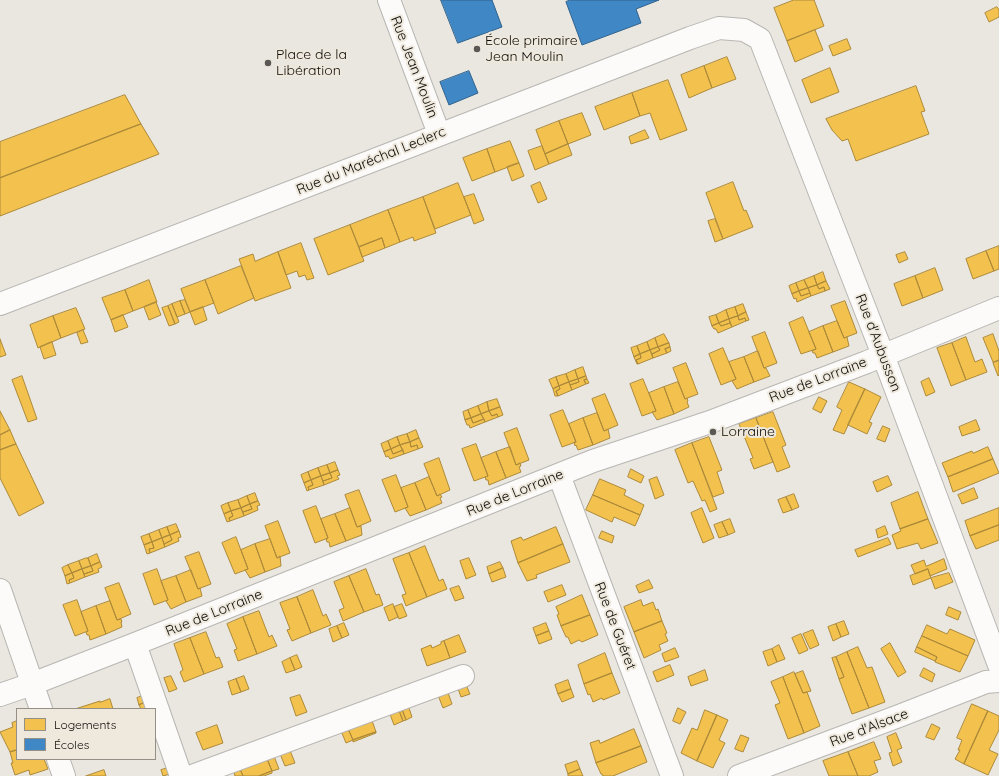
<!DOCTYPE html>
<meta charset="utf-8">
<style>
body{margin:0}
#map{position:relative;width:999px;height:776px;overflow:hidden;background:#eae7e1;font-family:Quicksand,sans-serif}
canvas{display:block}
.legend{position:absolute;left:16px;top:708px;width:140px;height:52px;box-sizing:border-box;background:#eee8dd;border:1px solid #949088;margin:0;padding:5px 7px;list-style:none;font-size:12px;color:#0d0b08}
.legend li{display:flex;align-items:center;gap:8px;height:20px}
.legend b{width:20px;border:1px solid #949088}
</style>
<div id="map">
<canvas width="999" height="776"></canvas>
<ul class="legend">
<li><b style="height:11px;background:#f2c14e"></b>Logements</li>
<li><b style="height:11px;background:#3f88c5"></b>Écoles</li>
</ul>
</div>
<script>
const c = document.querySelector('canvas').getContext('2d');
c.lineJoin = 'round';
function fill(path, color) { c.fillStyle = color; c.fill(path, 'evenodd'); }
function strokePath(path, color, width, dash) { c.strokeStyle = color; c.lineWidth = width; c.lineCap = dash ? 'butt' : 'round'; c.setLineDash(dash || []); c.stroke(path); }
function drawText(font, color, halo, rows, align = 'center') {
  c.font = font + ' Quicksand,sans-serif'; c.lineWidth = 4; c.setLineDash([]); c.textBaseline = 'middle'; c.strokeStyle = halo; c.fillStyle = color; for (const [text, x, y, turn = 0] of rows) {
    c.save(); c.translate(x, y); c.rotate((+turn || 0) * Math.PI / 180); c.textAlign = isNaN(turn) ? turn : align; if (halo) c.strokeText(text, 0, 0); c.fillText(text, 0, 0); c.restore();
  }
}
const homes = new Path2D(`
 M794,0H814L824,26L787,41L774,8Z
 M997,7L999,10V17L989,22L985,13Z
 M815,30L823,50L795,62L787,41Z
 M847,39L851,49L833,56L829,46Z
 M727,57L736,79L712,88L704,66Z
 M704,66L712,88L689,98L681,75Z
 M830,68L839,92L811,103L802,80Z
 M668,80L687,130L660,140L650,113L640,116L632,93Z
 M916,86L925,111L921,112L929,134L856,161L848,139L842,141L832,130L826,119Z
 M632,93L640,116L604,130L595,107Z
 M125,95L141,124L0,178V142Z
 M582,113L591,135L568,144L559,121Z
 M559,121L568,144L545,154L536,130Z
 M141,124L159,154L0,216V178Z
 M645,130L649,138L631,144L629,137Z
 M510,141L519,163L495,172L487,149Z
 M568,144L572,155L549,164L545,154Z
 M542,146L549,164L535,170L528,151Z
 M487,149L495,172L472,181L463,158Z
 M519,163L524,176L512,181L507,167Z
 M540,182L547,199L538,203L531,186Z
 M733,182L744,211L746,210L753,227L723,239L706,193Z
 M458,183L471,215L435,229L423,197Z
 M474,194L484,220L474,224L464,197Z
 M423,197L436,233L414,241L413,237L400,242L388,210Z
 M388,210L400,242L385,248L382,238L359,247L350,225Z
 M715,219L723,239L715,242L708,221Z
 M350,225L364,261L328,275L314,239Z
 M382,238L385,248L362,257L359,247Z
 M301,243L314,278L307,280L305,275L299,277L297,271L286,275L278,252Z
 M999,246V269L994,271L986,251Z
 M986,251L994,271L973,279L966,259Z
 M278,252L291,288L255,301L239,259L253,254L255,261Z
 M905,252L908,259L899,263L896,255Z
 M241,266L254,298L218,314L205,280Z
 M935,268L943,290L923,298L915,276Z
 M823,272L826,281L817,285L814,276Z
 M814,276L817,285L808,288L804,280Z
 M915,276L923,298L902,306L894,284Z
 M149,280L157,302L133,311L125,290Z
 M205,280L214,303L190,312L181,289Z
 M804,280L808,288L799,291L796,283Z
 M826,281L830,289L825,291L824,287L819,289L817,285Z
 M796,283L799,291L792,294L789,286Z
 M817,285L819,289L824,287L825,291L811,296L808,288Z
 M808,288L810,293L801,296L799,291Z
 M125,290L133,311L111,320L102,298Z
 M799,291L801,296L810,293L811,296L797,302L796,298L794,299L792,294Z
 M185,300L190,312L185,314L180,301Z
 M180,301L185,314L177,317L172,304Z
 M845,301L857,333L844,338L831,306Z
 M156,302L161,315L149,320L144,307Z
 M172,304L179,322L175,324L168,306Z
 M743,304L746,312L738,316L735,307Z
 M168,306L175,324L169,326L162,308Z
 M203,307L207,320L195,325L190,312Z
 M735,307L738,316L729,319L726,310Z
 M76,308L85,329L61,338L53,316Z
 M726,310L729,319L719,323L716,315Z
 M746,312L749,320L746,321L745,318L739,320L738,316Z
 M123,315L128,327L115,332L111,320Z
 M716,315L719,323L712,326L709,317Z
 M53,316L61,338L38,348L30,325Z
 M738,316L739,320L745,318L746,321L732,327L729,319Z
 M803,317L816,349L801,354L789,323Z
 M729,319L730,323L721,326L719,323Z
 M837,321L844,338L847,337L849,346L833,352L823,326Z
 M719,323L721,326L730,323L732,327L718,333L716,329H714L712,326Z
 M823,326L833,352L817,358L815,353H813L812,351L816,349L809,332Z
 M83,330L88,342L81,344L77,333Z
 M765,332L777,363L764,368L752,337Z
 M664,334L669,343L658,347L655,338Z
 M993,334L999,351V360L993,362L983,338Z
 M966,337L975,362L982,359L987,372L966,380L952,343Z
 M655,338L658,347L650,350L647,342Z
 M0,339L6,355L0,357Z
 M52,342L56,355L44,359L40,347Z
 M647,342L650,350L640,354L637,346Z
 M669,343L670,347L665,349L667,353L653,358L652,354L660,350L658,347Z
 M952,343L966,380L951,386L937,348Z
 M637,346L640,354L634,357L631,348Z
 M658,347L660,350L652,354L650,350Z
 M670,347L671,351L667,353L665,349Z
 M723,348L736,379L721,385L709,354Z
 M650,350L653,358L638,364L636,360L641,358L640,354Z
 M758,351L764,368H766L770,376L754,382L744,357Z
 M640,354L641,358L636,360L638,364H637L634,357Z
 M744,357L754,382L737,389L732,381L736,379L729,362Z
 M999,361V375L998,376L993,363Z
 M686,363L698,394L685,399L673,368Z
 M583,367L586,376L578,379L575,370Z
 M575,370L578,379L569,382L566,374Z
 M566,374L569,382L559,386L556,377Z
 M22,376L37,419L28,422L12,380Z
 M586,376L587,379L584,380L586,384L572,390L570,385L579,382L578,379Z
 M556,377L559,386L553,389L549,380Z
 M929,378L935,392L926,396L921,382Z
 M578,379L579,382L570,385L569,382Z
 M587,379L589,383L586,384L584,380Z
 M643,379L656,411L642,416L630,384Z
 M569,382L572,390L558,396L556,391L560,389L559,386Z
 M678,382L685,399L687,398L688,401L687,402L689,407L674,414L664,387Z
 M849,382L865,389L844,434L833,430L842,410L837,407Z
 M559,386L560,389L556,391L558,396H555L553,389Z
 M664,387L674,414L657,420L652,412L656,411L649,393Z
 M865,389L881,397L869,422L872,423L867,434L848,425Z
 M605,394L618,425L604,431L592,399Z
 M819,397L827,401L821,413L813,409Z
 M497,399L500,407L489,411L487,402Z
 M487,402L489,411L481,414L478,406Z
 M478,406L481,414L471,418L468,410Z
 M500,407L503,415L498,417L497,414L492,416L489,411Z
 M468,410L471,418L465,420L463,412Z
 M563,410L576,442L562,447L550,415Z
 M0,411L10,430L0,435Z
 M489,411L492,416L497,414L498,417L485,422L481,414Z
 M773,412L786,445L782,447L790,467L777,472L756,418Z
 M597,413L604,431L608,429L610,438L593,445L583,418Z
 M481,414L484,419L473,423L471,418Z
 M471,418L473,423L484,419L485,422L470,428L469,425H467L465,420Z
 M583,418L593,445L578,450L576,445L575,446L574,442H576L569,424Z
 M756,418L773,462L754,469L750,459L753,458L739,424Z
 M976,420L980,430L962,436L959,427Z
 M883,426L890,429L885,442L877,439Z
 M517,428L529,460L516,465L504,433Z
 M10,430L16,444L0,450V435Z
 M416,430L419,438L410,442L407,434Z
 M407,434L410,442L400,445L397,437Z
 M397,437L400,445L391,449L388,441Z
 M709,437L722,470L717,472L724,493L713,497L692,443Z
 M419,438L423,447L418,449L417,445L411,447L410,442Z
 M388,441L391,449L384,452L381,444Z
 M410,442L411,447L417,445L418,449L404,454L400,445Z
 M692,443L717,509L710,512L705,500L702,501L693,481L688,483L675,450Z
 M16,444L44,503L19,516L0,478V450Z
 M476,444L488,476L474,481L462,449Z
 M400,445L403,450L393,454L391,449Z
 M510,447L516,465L520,463L521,466L519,467L521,472L506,478L496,452Z
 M988,447L993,459L948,477L942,463L972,451L973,453Z
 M391,449L393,454L403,450L404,454L390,459L388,456L386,457L384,452Z
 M496,452L506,478L489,485L488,480H486L485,477L488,476L481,458Z
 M439,458L450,490L437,496L424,464Z
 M993,459L999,473L953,492L948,477Z
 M335,462L338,470L330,473L327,465Z
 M327,465L330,473L321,476L318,468Z
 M318,468L321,476L311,480L308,472Z
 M631,469L644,476L641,483L628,477Z
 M338,470L340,475L337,476L339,479L324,485L323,481L332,478L330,473Z
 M308,472L311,480L304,483L301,475Z
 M330,473L332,478L323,481L321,476Z
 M396,475L408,507L395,512L382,480Z
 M321,476L324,485L309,490L308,487L313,485L311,480Z
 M888,476L892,485L877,492L873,482Z
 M429,477L437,496L440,494L442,497L440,498L442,503L426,510L415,483Z
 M657,477L664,495L655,499L649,480Z
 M600,479L626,490L624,495L644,505L640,515L593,495Z
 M311,480L313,485L308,487L309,490L307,491L304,483Z
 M415,483L426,510L410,516L405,508L408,507L401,488Z
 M974,488L978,498L962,504L958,495Z
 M359,490L371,521L357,527L345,495Z
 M918,492L928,519L900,529L891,503Z
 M255,493L258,501L250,504L247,496Z
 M794,494L799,507L792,510L786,497Z
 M593,495L640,515L635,526L614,517L612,522L586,510Z
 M247,496L250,504L241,508L238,500Z
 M786,497L792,510L783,513L778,500Z
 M238,500L241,508L231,511L228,503Z
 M258,501L260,505L257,506L258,510L244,516L243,512L252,509L250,504Z
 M228,503L231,511L224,514L221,506Z
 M250,504L252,509L243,512L241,508Z
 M316,506L328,538L315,543L303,511Z
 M241,508L244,516L230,521L229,518L233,516L231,511Z
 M350,508L357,527L361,526L362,535L346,541L335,514Z
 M702,508L714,538L703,543L691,513Z
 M999,508V525L970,536L965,521Z
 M231,511L233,516L229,518L230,521L227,522L224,514Z
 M335,514L346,541L330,547L329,542H327L326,539L328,538L321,519Z
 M730,519L735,532L728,535L722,522Z
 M928,519L938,543L921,549L918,543L897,549L892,535L901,531L900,529Z
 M278,521L290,553L277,558L265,526Z
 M722,522L728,535L719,538L714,525Z
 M176,524L179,531L170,535L167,527Z
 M999,525V540L976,549L970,536Z
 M885,526L888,534L878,538L876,530Z
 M167,527L170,535L162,538L159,530Z
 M556,527L563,544L518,563L511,541L521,537L523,540Z
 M159,530L162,538L152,542L149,534Z
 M179,531L181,537L178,538L179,541L165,547L164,544L172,540L170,535Z
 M602,531L614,536L612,543L599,538Z
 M149,534L152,542L144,545L141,537Z
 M170,535L172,540L164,544L162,538Z
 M236,537L248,569L235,574L222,543Z
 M162,538L165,547L150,553L149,549L154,548L152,542Z
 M888,538L891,544L858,557L855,550Z
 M270,539L277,558L280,556L281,566L265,572L255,544Z
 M152,542L154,548L149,549L150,553L147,554L144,545Z
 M255,544L265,572L250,578L245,570L248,569L241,550Z
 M563,544L570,562L536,575L537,578L527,581L518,563Z
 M425,546L439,581L443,579L447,589L427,597L409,553Z
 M199,552L211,584L198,589L185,557Z
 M409,553L427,597L406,606L402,595L406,594L393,559Z
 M97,554L100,562L91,566L88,558Z
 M86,558H88L91,566L82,569L79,561Z
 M469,558L476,575L466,579L460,561Z
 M944,559L947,569L930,576L928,569L915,574L911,565L924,560L926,566Z
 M79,561L82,569L72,573L68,565Z
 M100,562L102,567L98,569L99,572L85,577L84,574L93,571L91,566Z
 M500,562L503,568L489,574L487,567Z
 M68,565L72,573L65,576L62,568Z
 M91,566L93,571L84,574L82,569Z
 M503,568L506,577L492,582L489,574Z
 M82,569L85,577L70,583L69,580L74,578L72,573Z
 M157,569L168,600L154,605L143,574Z
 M366,569L376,595L379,594L383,605L364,612L349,576Z
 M928,569L931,578L913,585L910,576Z
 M191,570L198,589L200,588L202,596L186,602L176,576Z
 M72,573L74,578L69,580L70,583L67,584L65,576Z
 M949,573L953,582L935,589L931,578Z
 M176,576L186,602L171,609L166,601L168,600L161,581Z
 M349,576L364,612L343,621L339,610L344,608L334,582Z
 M649,580L653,588L639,593L636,586Z
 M119,583L131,614L117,620L105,588Z
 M562,585L566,595L548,602L544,592Z
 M459,586L464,598L455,601L450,589Z
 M313,590L323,616L326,614L331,625L311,633L297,597Z
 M582,595L590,615L561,626L557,615L559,614L556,607Z
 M297,597L311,633L292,641L287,630L290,629L280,603Z
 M77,600L88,631L75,636L63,605Z
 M641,600L643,606L653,602L656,610L658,609L662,621L634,632L624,607Z
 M110,601L117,620L121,619L122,622H121L122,627L106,634L96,606Z
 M393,604L398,617L389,621L384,608Z
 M402,604L407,616L399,619L394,607Z
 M96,606L106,634L90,640L89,635H87L86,632L88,631L81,612Z
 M949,607L961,612L958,620L946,615Z
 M259,611L269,637L272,635L277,646L257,654L243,617Z
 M590,615L598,635L582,642L579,640L571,644L568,637H566L561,626Z
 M243,617L257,654L238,661L234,650L237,649L227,624Z
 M662,621L667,633L665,634L668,641L659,645L661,650L644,658L634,632Z
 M844,621L849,634L841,637L836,624Z
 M344,623L349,635L342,638L337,626Z
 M546,623L549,631L536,636L533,628Z
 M836,624L841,637L833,641L828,627Z
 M927,625L947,634L950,629L975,640L968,656L922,636Z
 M337,626L342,638L333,642L329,629Z
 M813,630L819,645L810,649L803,634Z
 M549,631L552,639L539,644L536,636Z
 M206,632L216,658L219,657L223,667L204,674L190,638Z
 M801,634L808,650L799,654L792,638Z
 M459,635L466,652L450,658L444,641Z
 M922,636L968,656L960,672L935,662L937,657L917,647Z
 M190,638L204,674L184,682L180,672L183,670L174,644Z
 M444,641L450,658L427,666L421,649L431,645L432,648L441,644V642Z
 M890,643L906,672L898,677L881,649Z
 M779,645L785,659L777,662L772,649Z
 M858,647L867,668L872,667L885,702L869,708L847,652Z
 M917,647L937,657L935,661L915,652Z
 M675,648L679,657L665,662L662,654Z
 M772,649L777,662L768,666L763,652Z
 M847,652L869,708L852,714L839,679L844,677L836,657Z
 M605,653L612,673L584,684L578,665Z
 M297,655L302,667L295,670L290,658Z
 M836,657L844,677L839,679L832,658Z
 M290,658L295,670L286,673L282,662Z
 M670,665L674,675L657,682L653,672Z
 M924,668L935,674L932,682L920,676Z
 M705,670L708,680L691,686L688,677Z
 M803,671L811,691L803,693L795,674Z
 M794,672L803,693L807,692L820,726L804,733L783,677Z
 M612,673L620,693L603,700L602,698L593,702L590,694L588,695L584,684Z
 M171,676L177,689L169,692L164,678Z
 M244,676L249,689L241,692L236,679Z
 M783,677L804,733L788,739L775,705L780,703L771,682Z
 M236,679L241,692L232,695L228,682Z
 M464,680L470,694L461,697L456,683Z
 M568,680L571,689L558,694L555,685Z
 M446,687L452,704L443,708L436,690Z
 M571,689L574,697L562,702L558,694Z
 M150,693L152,699L139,705L137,698Z
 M300,695L307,712L296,716L290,698Z
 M110,699L113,709H75L100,701V702Z
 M152,699L155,709H141L139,705Z
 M407,702L412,717L406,720L400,704Z
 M400,704L406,720L403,721L397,705Z
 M972,704L988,711L964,764L955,759L960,750H958L962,740L957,738Z
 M397,705L403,721L394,725L388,709Z
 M678,708L686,712L680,724L673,721Z
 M705,710L717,715L697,761L681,753L692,728L697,730Z
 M988,711L999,716V730L989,750L998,754L988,775L964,764Z
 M370,715L376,732L353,740L346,724Z
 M717,715L728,720L719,740L725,743L713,768L697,761Z
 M17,721V750L10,752L0,732L13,727L12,723Z
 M346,724L353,740L346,743L339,726Z
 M932,724L940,728L934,740L926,737Z
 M217,725L223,743L203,750L196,733Z
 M634,729L641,746L596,763L590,743L599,740L600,743Z
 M376,732V733L353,742V740Z
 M896,733L902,748L897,750L902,762L893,766L889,753L892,752L887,737Z
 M741,735L749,738L743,752L735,749Z
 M874,742L881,759L874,761L878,772L869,776H858L848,752Z
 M288,745L295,763L285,766L278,749Z
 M641,746L647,762L613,776H603L602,774H601L596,763Z
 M17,750V759H44L48,769L30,775L29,770L15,775L11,763H13L10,752Z
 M272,751L279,769L272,771L265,754Z
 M848,752L858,776H829L823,761Z
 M265,754L272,771L259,776H243L238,764Z
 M577,761L580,769L568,774L565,765Z
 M238,764L243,776H235L232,766Z
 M175,766L177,772L163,776L161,770Z
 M580,769L583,776H568V774Z
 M104,770L106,776H86Z
 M272,771V773L264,776H259Z`);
fill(homes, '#f2c14e');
strokePath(homes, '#ad8a39', 1);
const schools = new Path2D(`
 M441,0H492L502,27L458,43Z
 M570,0H659L636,9L641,23L582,45L566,2Z
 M469,71L478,93L449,105L440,82Z`);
fill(schools, '#3f88c5');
strokePath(schools, '#30628c', 1);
const street = new Path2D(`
 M389,0L439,134
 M0,304C230,217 460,126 690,38L719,28L744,30L760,39L883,355L999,665
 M559,475L672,776
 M135,644L181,776
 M0,695L32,684L135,644L593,461L710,422L867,362L999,308
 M192,776L463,676
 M739,776L899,716L986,682L999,681`);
const secondary = new Path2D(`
 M0,590L41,709
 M58,759L64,776`);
strokePath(street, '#b8b6b2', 24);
strokePath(secondary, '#b8b6b2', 24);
strokePath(street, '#fcfbfa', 22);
strokePath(secondary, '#fcfbfa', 22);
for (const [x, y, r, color] of [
 [477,49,4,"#5a5854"],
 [268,63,4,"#5a5854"],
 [713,432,4,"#5a5854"]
]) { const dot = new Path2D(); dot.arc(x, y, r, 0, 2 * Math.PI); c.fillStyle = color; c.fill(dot); strokePath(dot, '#eee8dd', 1.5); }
drawText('14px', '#0d0b08', '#eee8dd', [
 ["École primaire",485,41],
 ["Jean Moulin",485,57],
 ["Place de la",276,55],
 ["Libération",276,71],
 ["Lorraine",721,432]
], 'left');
drawText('14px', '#0d0b08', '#eee8dd', [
 ["Rue Jean Moulin",414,67,69],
 ["Rue du Maréchal Leclerc",371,161,-22],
 ["Rue d'Aubusson",878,343,69],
 ["Rue de Lorraine",818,380,-21],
 ["Rue de Lorraine",515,493,-22],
 ["Rue de Lorraine",214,613,-22],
 ["Rue de Guéret",615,626,69],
 ["Rue d'Alsace",869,728,-21]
]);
</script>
